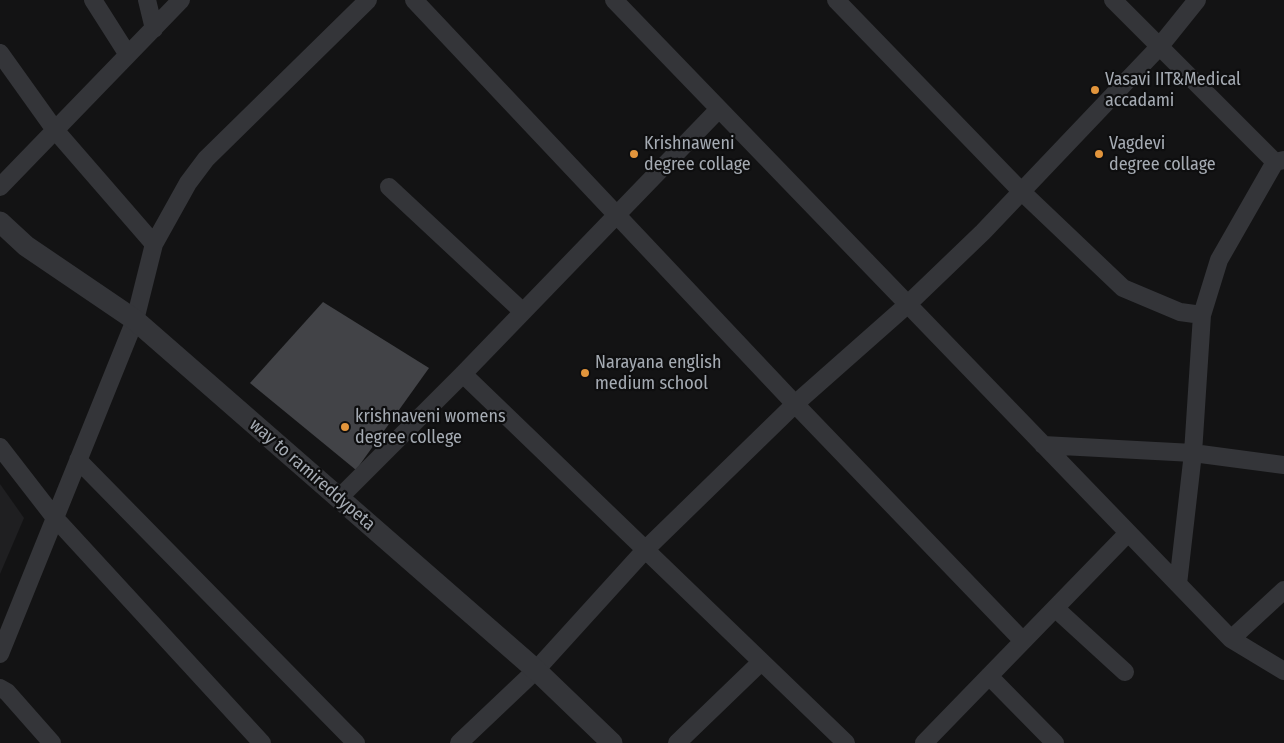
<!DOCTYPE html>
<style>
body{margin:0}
canvas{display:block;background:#131314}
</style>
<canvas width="1284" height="743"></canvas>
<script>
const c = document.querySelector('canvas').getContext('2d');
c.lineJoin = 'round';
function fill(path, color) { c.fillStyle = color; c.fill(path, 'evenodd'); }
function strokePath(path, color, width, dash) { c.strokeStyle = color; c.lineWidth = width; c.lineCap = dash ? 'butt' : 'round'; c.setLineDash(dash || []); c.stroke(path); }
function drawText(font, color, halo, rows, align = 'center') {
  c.font = font + ' "Fira Sans Condensed",sans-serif'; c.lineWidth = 4.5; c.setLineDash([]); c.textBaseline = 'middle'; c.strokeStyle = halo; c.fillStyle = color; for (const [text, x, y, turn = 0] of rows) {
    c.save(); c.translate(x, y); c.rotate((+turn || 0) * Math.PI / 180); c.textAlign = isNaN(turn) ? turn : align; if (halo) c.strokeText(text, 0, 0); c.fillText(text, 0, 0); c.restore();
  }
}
fill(new Path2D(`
 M0,484L24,518L0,574Z`), '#1f1f21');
fill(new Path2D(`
 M323,302L429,368L356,470L250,383Z`), '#424347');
strokePath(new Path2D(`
 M93,0L128,55
 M147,0L154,29
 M414,0L795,404L1023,641
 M614,0L1231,639L1284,671
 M836,0L1021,191L1123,288L1180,312L1202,315
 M1113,0L1275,162
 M0,53L55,130L154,244
 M0,187L181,0
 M389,187L522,311
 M463,374L846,743
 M1043,445L1193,453L1284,465
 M0,447L55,518L262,743
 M78,460L356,743
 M339,498L463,374L719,109
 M1178,584L1193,453L1202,315L1219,260L1275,162L1284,160
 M1055,608L1125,672
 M1231,639L1284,590
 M0,654L135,320L154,244L188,183L206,159L368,0
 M989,676L1055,743
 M0,688L7,692L52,743
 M459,743L536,670L645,550L795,404L907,305L983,232L1160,46L1197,0
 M677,743L761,662
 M924,743L1128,533`), '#343539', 18);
strokePath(new Path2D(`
 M0,222L26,246L135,320L536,670L612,743`), '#343539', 21);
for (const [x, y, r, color] of [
 [1095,90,5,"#e2953c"],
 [634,154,5,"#e2953c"],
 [1099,154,5,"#e2953c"],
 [585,373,5,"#e2953c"],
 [345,427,5,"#e2953c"]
]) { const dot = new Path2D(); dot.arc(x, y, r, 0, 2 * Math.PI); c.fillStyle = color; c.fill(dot); strokePath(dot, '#0e0e0f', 2); }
drawText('18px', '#a5abb3', '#0e0e0f', [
 ["Vasavi IIT&Medical",1105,80],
 ["accadami",1105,101],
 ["Krishnaweni",644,144],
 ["degree collage",644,165],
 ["Vagdevi",1109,144],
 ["degree collage",1109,165],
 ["Narayana english",595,363],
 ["medium school",595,384],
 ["krishnaveni womens",355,417],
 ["degree college",355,438]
], 'left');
drawText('18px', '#a5abb3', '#0e0e0f', [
 ["way to ramireddypeta",312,475,41]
]);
</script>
